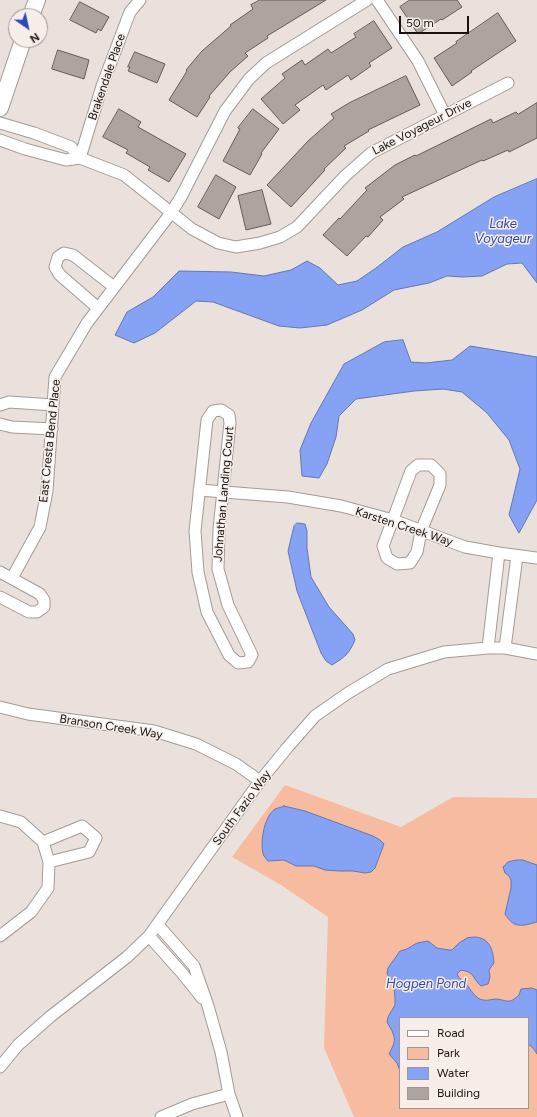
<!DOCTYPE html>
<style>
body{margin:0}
#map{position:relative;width:537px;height:1117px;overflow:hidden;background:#eae1dd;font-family:Figtree,sans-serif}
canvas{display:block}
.legend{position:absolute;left:399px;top:1017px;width:130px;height:92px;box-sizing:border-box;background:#f7eeea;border:1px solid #9d9693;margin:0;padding:5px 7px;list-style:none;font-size:12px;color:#161311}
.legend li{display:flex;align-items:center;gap:8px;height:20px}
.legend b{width:20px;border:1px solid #9d9693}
.north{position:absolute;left:8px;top:8px;width:40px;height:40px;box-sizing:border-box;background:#f7eeea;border:1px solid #9d9693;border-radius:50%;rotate:146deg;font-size:11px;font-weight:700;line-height:16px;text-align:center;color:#161311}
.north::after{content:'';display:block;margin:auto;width:14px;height:18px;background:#2f48b9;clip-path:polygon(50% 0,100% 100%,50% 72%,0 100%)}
.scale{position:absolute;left:399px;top:16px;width:70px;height:18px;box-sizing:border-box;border:2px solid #161311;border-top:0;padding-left:5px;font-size:12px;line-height:14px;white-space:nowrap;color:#161311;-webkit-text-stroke:3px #f7eeea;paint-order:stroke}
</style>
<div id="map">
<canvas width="537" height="1117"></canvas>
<ul class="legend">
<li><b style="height:5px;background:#fff"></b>Road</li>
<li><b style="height:11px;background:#f7bca0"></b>Park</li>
<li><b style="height:11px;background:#86a2f4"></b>Water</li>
<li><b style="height:11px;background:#ada4a0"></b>Building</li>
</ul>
<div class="north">N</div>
<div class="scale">50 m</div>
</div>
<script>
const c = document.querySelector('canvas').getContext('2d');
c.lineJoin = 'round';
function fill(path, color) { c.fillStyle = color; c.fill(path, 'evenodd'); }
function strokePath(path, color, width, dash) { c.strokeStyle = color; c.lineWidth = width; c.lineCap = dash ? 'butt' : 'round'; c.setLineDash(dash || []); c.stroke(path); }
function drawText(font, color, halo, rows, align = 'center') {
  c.font = font + ' Figtree,sans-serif'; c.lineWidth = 3; c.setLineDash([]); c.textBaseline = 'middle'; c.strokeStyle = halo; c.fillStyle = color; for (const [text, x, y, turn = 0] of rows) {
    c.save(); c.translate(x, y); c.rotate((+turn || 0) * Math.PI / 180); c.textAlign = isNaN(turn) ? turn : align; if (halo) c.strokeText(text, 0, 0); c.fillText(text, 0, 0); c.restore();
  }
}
fill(new Path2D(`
 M285,785L401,827L453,797L537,798V1117H354L324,1048L328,917L281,885L232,857ZM400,1018H528V1108H400Z`), '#f7bca0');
const water = new Path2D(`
 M537,179V283L522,263L507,264L482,276L463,277L447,276L429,283L394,290L362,310L327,325L300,328L279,326L213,302L196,301L155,333L134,343L115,335L127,312L153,297L179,271L231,272L264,276L291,270L307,261L320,268L338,285L357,281L376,268L403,247L437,232L494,197Z
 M403,340L411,362L426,363L452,360L470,346L537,357V500L519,533L509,515L520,469L509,440L487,413L462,392L443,389L414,391L356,399L339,416L336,437L327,464L319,478L302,476L300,450L311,423L344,364L384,342Z
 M297,523L305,524L307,531V548L311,577L329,607L353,634L355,640C349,654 345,657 332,665L326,661L321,653L297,591L288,551L294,526Z
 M284,806L305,811L373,836L380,840L384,844L375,868L371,872L365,873L353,871H339L325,870L314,866H296L284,860L268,861C267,859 265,858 264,856C259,845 264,816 275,809C278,808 282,807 284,806Z
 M517,860H523L537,865V922C522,926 514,929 505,914L511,888V880L509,876L505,873L503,867L508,862Z
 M475,937C490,938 493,950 494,963L489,970L490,977L488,984L481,986C472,978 475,972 461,970L457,974C460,980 461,979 465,983C471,989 475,999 483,1000C488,1001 492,999 496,999C508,1000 508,1005 519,995L521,989L532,988L537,990V1054L533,1048L528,1044V1018H400V1071L397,1063L389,1054C390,1052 391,1050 392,1048C398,1037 391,1030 387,1022L388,1017L395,1005V997L394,989L387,973L388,968L400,951L407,949L417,943L428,941L437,948L449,950H452L459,943L467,938Z`);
fill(water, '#86a2f4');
strokePath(water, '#6477b0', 1);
const building = new Path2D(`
 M260,0H326L267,36L268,38L245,53L248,56L230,72L209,96L210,97L197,117L169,100L187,71L186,70L202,51L231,26L230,25L253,9L251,5Z
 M410,0H457L462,7L442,20L441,19L418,34L400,7Z
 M80,2L109,17L101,31L98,29L96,33L70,20Z
 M498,13L516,41L471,71L472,72L452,86L434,58L457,43L456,42Z
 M374,21L392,48L369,63L371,66L351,80L348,75L326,90L323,85L295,105L300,110L283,124L261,99L285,78L282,74L302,60L305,65L328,49L331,53L356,37L354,34Z
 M58,50L89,60L84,79L52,69Z
 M135,52L165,64L157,83L128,71L130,67H128Z
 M406,76L420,105L368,130L369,131L344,146L346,148L324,169L325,170L291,207L267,185L308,141L334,118L331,114L349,103Z
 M537,103V138L509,152L508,150L483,161L482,160L402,197L404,199L380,217L383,220L368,237L366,236L347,256L323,235L339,218L340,219L367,190L365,188L395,165L415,155L416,156L491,119L493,123L516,112L518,114Z
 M119,109L141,122L138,127L186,154L169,182L148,170L150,167L126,153L128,150L103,137Z
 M253,109L279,129L261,153L262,154L250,175L223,161L240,129L238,128Z
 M216,175L236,187L219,219L198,207Z
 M262,190L271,224L246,230L238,196Z`);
fill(building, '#ada4a0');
strokePath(building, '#635b57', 1);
const street = new Path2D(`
 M377,0L418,61L445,115
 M0,123L34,133L71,147L80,158L124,175L192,229L218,243L236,247L260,243L280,237L297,227L345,176L371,153L508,83
 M0,140L25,149L66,160L80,158
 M80,158L102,86L130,12L140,0
 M98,308L60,275L55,267L58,257L64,253L73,255L114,287
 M0,405L9,402L53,405
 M221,410L229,415L230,423L219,529L218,569L228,605L252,655L248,662L238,663L229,655L207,612L198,572L195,531L207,420L213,411Z
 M0,424L12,427L52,429
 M418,465H431L440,474V485L421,531L417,552L410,563L397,564L387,558L383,546L411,471Z
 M199,490L288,497L341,506L393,520L465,547L499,553L537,558
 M0,572L40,594L44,600V607L37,612H29L0,597
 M12,578L40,527L47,491L55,377L87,323L171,213L181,197L225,111L249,79L266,63L367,0
 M488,648L499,553
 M505,648L517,556
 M0,707L28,714L154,731L196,744L236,764L260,781
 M0,816L21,822L43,842L49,862L48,888L31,912L0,936
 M43,842L82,826L96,838L89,852L49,862
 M158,925L194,966L208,1006L221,1052L229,1094L237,1117
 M149,936L182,973L202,998
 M0,1067L18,1045L51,1016L127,957L149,936L260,781L287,748L315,716L348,693L388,669L444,652L488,648H505L537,654
 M161,1117L192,1104L229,1094`);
const secondary = new Path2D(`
 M31,16L37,0
 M0,108L23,40`);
strokePath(street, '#a39b97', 13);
strokePath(secondary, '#a39b97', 18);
strokePath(street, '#fff', 11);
strokePath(secondary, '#fff', 16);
drawText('12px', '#161311', '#f7eeea', [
 ["Brakendale Place",107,77,-71],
 ["Lake Voyageur Drive",422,127,-27],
 ["East Cresta Bend Place",50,441,-84],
 ["Johnathan Landing Court",224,494,-85],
 ["Karsten Creek Way",404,527,18],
 ["Branson Creek Way",111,727,9],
 ["South Fazio Way",242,808,-54]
]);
drawText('italic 13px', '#3047a5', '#f7eeea', [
 ["Lake",503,224],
 ["Voyageur",503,239],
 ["Hogpen Pond",426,984]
]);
</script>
